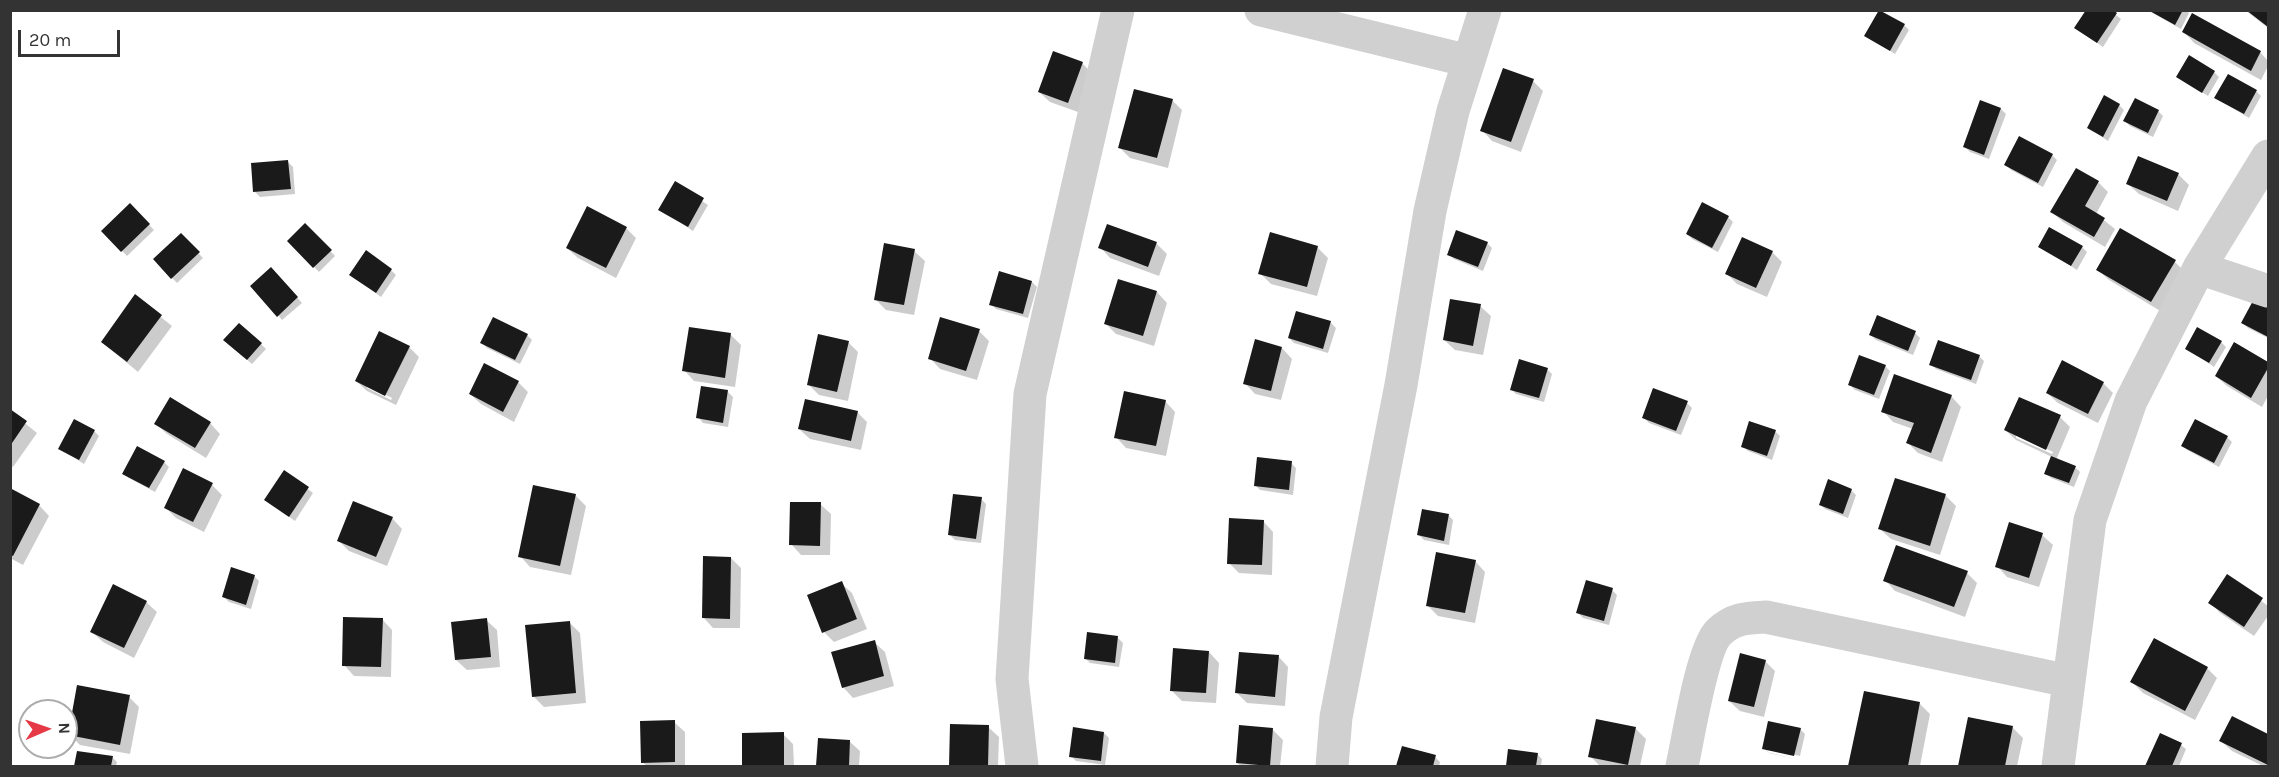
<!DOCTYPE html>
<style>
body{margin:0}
#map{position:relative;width:2279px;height:777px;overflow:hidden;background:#fff;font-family:Karla,sans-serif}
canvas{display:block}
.frame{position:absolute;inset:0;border:12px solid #333;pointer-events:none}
.north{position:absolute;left:18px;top:699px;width:60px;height:60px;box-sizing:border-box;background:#fff;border:2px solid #adadad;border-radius:50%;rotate:88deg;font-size:16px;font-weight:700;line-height:24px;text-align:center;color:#333}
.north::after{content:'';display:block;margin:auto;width:21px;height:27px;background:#e63946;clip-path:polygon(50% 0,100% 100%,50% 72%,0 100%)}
.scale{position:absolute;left:18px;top:30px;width:102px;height:27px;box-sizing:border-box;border:3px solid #333;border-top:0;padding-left:8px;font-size:18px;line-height:21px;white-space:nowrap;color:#333;-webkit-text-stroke:4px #fff;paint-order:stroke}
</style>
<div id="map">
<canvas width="2279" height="777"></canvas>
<div class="frame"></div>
<div class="north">N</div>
<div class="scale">20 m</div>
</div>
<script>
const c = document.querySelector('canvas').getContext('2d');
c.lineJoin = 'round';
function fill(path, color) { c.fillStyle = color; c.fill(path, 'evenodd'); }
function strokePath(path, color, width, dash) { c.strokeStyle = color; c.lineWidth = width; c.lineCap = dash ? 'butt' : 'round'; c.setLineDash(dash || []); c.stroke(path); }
fill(new Path2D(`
 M2110,10L2121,19L2103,47L2076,28Z
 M2147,10H2187L2189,13L2181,29Z
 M2245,10H2268V28Z
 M1904,25L1909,30L1895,54L1866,35Z
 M2184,32L2260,52L2268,61V66L2261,80L2194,43Z
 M1082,63L1092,73L1078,112L1050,102L1039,92Z
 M2214,72L2219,77L2208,96L2178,77Z
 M1533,81L1543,91L1521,152L1492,141L1482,130Z
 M2256,91L2261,96L2249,118L2216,98Z
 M1172,100L1182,110L1168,168L1130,158L1120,148Z
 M1981,102L2001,109L2006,114L1989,159L1970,152L1965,147Z
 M2119,105L2124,110L2108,141L2089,128Z
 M2158,111L2163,116L2153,137L2130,126L2125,121Z
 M2052,155L2057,160L2043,187L2011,170L2006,165Z
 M2139,158L2179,175L2189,185L2178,211L2139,194L2128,184Z
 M288,162L293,167L295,194L260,197L255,192Z
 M2098,182L2108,192L2096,214L2115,229L2105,247L2063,222L2052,212Z
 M675,183L708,205L693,231L660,209Z
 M130,205L154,230L127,256L103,231Z
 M1728,217L1733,222L1718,252L1692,239L1687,234Z
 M305,225L335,256L319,272L289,241Z
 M1108,226L1157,244L1167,254L1159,276L1110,258L1100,247Z
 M626,228L636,238L616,278L578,258L567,248Z
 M181,235L203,258L177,283L155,260Z
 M1487,243L1492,248L1483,271L1454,259L1449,254Z
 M2040,246L2082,247L2087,252L2077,270Z
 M1317,247L1328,258L1317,296L1271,284L1260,273Z
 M914,251L925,261L914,315L886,310L875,299Z
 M1772,252L1782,262L1767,297L1737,284L1727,274Z
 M2175,262L2185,272L2162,312L2109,280L2098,270Z
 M391,270L396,275L381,297L351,275Z
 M276,274L302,303L282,320L278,315Z
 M1032,282L1037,287L1028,318L996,309L991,304Z
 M1157,292L1167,303L1154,346L1116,334L1106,324Z
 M136,297L172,326L138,372L102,342Z
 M1480,306L1491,316L1483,355L1455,350L1444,340Z
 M2268,306V338L2248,328L2243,323Z
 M1297,313L1331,323L1336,328L1328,353L1294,343L1289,338Z
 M690,329L731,335L741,345L735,387L694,381L684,370Z
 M979,331L989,341L977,380L940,369L930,358Z
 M1915,333L1920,338L1913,355L1876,340L1871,335Z
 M527,335L532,340L520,364L487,348L482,343Z
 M848,342L858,352L848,401L819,395L809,385Z
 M2221,342L2226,347L2214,367L2187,348Z
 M261,344L266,349L252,364L230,345Z
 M2234,344L2268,364V396L2262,407L2227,386L2216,376Z
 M409,347L419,357L396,405L367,391L356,381ZM367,385L392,398L391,400L367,388Z
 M1282,348L1292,359L1281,400L1255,394L1245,383Z
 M1979,356L1984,361L1976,384L1936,369L1931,364Z
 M1885,366L1890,371L1879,399L1855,390L1850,385Z
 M1547,369L1552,374L1544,402L1516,394L1511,389Z
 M518,382L528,392L514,422L481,404L470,394Z
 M2103,383L2113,393L2098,423L2058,403L2047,393Z
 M728,392L733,397L728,427L703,423L698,417Z
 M1951,396L1961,407L1942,462L1918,453L1908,443L1913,429L1893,422L1883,411Z
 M1165,401L1175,412L1166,456L1126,448L1116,437Z
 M1687,403L1692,408L1681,435L1649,423L1644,418Z
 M10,411L37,433L13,467L10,465Z
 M857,412L867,422L861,450L810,439L799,429Z
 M2060,417L2070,427L2056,460L2075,467L2080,472L2074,487L2051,478L2046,473L2052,457L2016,440L2005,430ZM2016,434L2053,452L2052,454L2016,438Z
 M210,423L220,434L206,458L167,434L156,424Z
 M94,431L99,436L84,464L60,449Z
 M1775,431L1780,436L1772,460L1748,451L1743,446Z
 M2227,437L2232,442L2219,467L2187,450L2182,445Z
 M164,462L169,467L155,492L129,478L124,473Z
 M1291,463L1296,468L1293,495L1260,490L1255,485Z
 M285,472L313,493L295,521L266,500Z
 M1896,480L1946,496L1956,506L1940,555L1891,539L1880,529Z
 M212,485L222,495L204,532L176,518L165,507Z
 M10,490L39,505L49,516L23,565L10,558Z
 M1851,490L1856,495L1848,518L1825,509L1820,504Z
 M575,495L586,506L571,575L530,567L520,556Z
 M981,499L986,504L981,543L955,540L950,535Z
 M820,504L831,514L830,555H801L791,544Z
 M1448,515L1453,520L1449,545L1424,540L1419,535Z
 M392,518L402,529L387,566L349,551L339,541Z
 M1263,521L1273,532L1272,575L1239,573L1229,563Z
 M2042,535L2053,545L2039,587L2007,577L1997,566Z
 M731,558L741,568L740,628H713L703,617Z
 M1475,561L1485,572L1475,623L1438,616L1427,605Z
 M1967,573L1977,583L1965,617L1895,591L1885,580Z
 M254,576L259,581L251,609L229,602L224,597Z
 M2228,576L2268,606V616L2254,636L2220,613L2210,602Z
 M841,583L852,593L867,629L834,642L824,632Z
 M1612,590L1617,595L1609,625L1583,618L1578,613Z
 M146,602L157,612L134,658L103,642L92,632Z
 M382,619L392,630L391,677L354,676L344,665Z
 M486,620L497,630L500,667L467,670L456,660Z
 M569,622L580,633L586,703L544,707L533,696Z
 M1118,638L1123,643L1119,667L1090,663L1085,658Z
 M874,642L885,652L894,686L853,698L843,687Z
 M1209,652L1219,663L1216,703L1182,701L1171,690Z
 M1278,656L1288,667L1285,706L1247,703L1237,693Z
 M1765,661L1775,671L1764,717L1740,711L1729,701Z
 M2207,668L2217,678L2195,720L2143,693L2132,682Z
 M1865,692L1920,704L1930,714L1920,766H1850Z
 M129,697L139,707L130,754L80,745L69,734Z
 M2233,718L2268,735V766H2263L2232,751L2221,741Z
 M674,722L685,732V766H647L642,762Z
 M952,726L988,727L999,737L998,766H951Z
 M2012,727L2023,738L2017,766L1960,765Z
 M1635,728L1646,739L1640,766H1600L1590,756Z
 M1800,729L1805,734L1800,756L1767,749V752L1799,760L1769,753L1764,748Z
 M1273,730L1283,740L1280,766H1241L1237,763Z
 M1104,733L1109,738L1105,765L1076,761L1071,756Z
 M744,734H783L793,744L794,766H744Z
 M2160,735L2181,745L2186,749L2179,766H2147Z
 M819,739L849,741L860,751L859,766H818Z
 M1403,748L1435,757L1440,762L1439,766H1398Z
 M1509,750L1537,754L1542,759L1541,766H1507Z
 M78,753L112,757L117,762L116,766H76Z`), '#0003');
fill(new Path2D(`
 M1879,10L1905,24L1890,51L1864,36Z
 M2086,10H2113L2117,13L2097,43L2074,28Z
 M2148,10H2183L2175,25Z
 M2246,10H2268V27Z
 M2192,13L2261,51L2251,71L2182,32Z
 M1053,51L1083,62L1068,103L1038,92Z
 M2189,55L2215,71L2202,93L2176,77Z
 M1503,68L1534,79L1511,142L1480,131Z
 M2228,74L2257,90L2244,114L2214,98Z
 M1134,89L1173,99L1157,158L1118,148Z
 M2104,95L2120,104L2103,137L2087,128Z
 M2135,98L2159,110L2148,133L2123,121Z
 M1980,100L2001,108L1984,155L1963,147Z
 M2019,136L2053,154L2038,183L2004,165Z
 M2138,156L2179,173L2167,201L2126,184Z
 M288,160L291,189L253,192L251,163Z
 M2076,168L2099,181L2085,206L2105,218L2094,237L2050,212Z
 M675,181L704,198L688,227L658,210Z
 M1702,202L1729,216L1712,248L1686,234Z
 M130,203L150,224L121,252L101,231Z
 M587,206L627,227L606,268L566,248Z
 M305,223L332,250L313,268L287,241Z
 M1107,224L1157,242L1148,267L1098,248Z
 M2049,227L2083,246L2071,266L2038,247Z
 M2120,228L2176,260L2151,302L2096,270Z
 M1456,230L1488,242L1478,267L1447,255Z
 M1270,232L1318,246L1307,287L1258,274Z
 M181,233L200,252L171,279L153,259Z
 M1742,237L1773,251L1756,288L1725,274Z
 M884,243L915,249L904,305L874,300Z
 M366,250L392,269L376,293L349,275Z
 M271,267L298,297L277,317L250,286Z
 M999,271L1032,281L1023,314L989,305Z
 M1118,279L1157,291L1143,336L1104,324Z
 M135,294L162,315L127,362L101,342Z
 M2255,297L2268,304V337L2241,323Z
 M1450,299L1481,304L1473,346L1443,340Z
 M1296,311L1331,321L1323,349L1288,338Z
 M1877,315L1916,331L1908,351L1869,335Z
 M493,317L528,334L515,360L480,343Z
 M940,317L980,329L966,371L928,359Z
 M239,323L262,343L247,360L223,340Z
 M689,327L731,333L725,378L682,371Z
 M2197,327L2222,341L2209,363L2185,349Z
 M379,331L410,346L385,396L355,381Z
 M818,334L849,341L837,392L807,385Z
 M1255,339L1282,347L1271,391L1243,384Z
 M1938,340L1980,355L1971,380L1929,365Z
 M2234,342L2268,362V368L2251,398L2215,376Z
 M1859,355L1886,365L1874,395L1848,385Z
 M1519,359L1548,368L1539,398L1510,390Z
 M2062,360L2104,382L2088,414L2046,393Z
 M484,363L519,381L503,412L469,394Z
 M1894,374L1952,395L1931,453L1906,443L1914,423L1881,412Z
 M701,386L728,390L723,423L696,418Z
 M1653,388L1688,401L1676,431L1642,418Z
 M1124,391L1166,400L1156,446L1114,438Z
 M170,397L211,422L195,448L154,424Z
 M2019,397L2061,415L2046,450L2004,430Z
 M805,399L858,411L851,441L798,429Z
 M10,409L27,421L10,446Z
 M74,419L95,430L79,460L58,449Z
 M2195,419L2228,436L2214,463L2181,446Z
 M1749,421L1776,430L1767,456L1741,447Z
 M137,446L165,461L149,488L122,474Z
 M2051,456L2076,466L2069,483L2044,474Z
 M1257,457L1292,461L1289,490L1254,486Z
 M183,468L213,483L193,522L164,508Z
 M284,470L309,487L289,517L264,500Z
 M1895,478L1946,494L1930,546L1878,529Z
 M1828,479L1852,489L1843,514L1819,505Z
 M533,485L576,494L560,566L518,557Z
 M10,488L40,504L13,556L10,555Z
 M953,494L982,497L976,539L948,535Z
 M353,501L393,517L376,557L337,541Z
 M790,502H821L820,546L789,545Z
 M1422,509L1449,514L1444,541L1417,535Z
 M1229,518L1264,520L1262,565L1227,564Z
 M2009,522L2043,533L2029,578L1995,567Z
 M1896,545L1968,571L1954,607L1883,581Z
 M1436,552L1476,560L1465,613L1426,606Z
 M703,556L731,557L730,619L702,618Z
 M231,567L255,575L246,605L222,597Z
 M2227,574L2263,598L2244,627L2208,603Z
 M1586,580L1613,588L1604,621L1576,613Z
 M842,581L857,619L822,633L807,595Z
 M113,584L147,601L124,648L90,632Z
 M343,617L383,618L381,667L342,666Z
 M487,618L491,657L455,660L451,622Z
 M570,621L576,693L532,697L525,625Z
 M1087,632L1118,636L1115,663L1084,659Z
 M2154,638L2208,667L2185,711L2130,682Z
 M875,640L884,676L842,688L831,652Z
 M1173,648L1209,651L1206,693L1170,691Z
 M1239,652L1279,655L1275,697L1235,693Z
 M1740,653L1766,660L1754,707L1728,701Z
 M77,685L130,695L120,745L68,735Z
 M1864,691L1920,702L1908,766H1848Z
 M2232,716L2268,734V765L2219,741Z
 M1968,717L2013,726L2005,766H1958Z
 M1596,719L1636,727L1628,765L1588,757Z
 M675,720V762L641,763L640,721Z
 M1768,721L1801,728L1794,756L1762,749Z
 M950,724L989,725L988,766H949Z
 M1239,725L1273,728L1270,766L1236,763Z
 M1073,727L1104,732L1101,761L1069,757Z
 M784,732V766H742V733Z
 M2160,733L2182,743L2172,766H2145Z
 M818,738L850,740L849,766H816Z
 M1402,746L1436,755L1433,766H1396Z
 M1508,749L1538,753L1536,766H1506Z
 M77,751L113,756L111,766H74Z`), '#1a1a1a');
strokePath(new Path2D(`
 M1261,10L1469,61
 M2199,268L2268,291
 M1022,766L1012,679L1030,394L1118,10
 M1332,766L1336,717L1401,385L1430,211L1453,111L1485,10
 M1682,766C1688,740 1702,648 1719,632C1734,618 1747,618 1766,617L2069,681
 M2058,766L2090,520L2131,401L2199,268L2268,156`), '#d0d0d0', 33);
</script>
